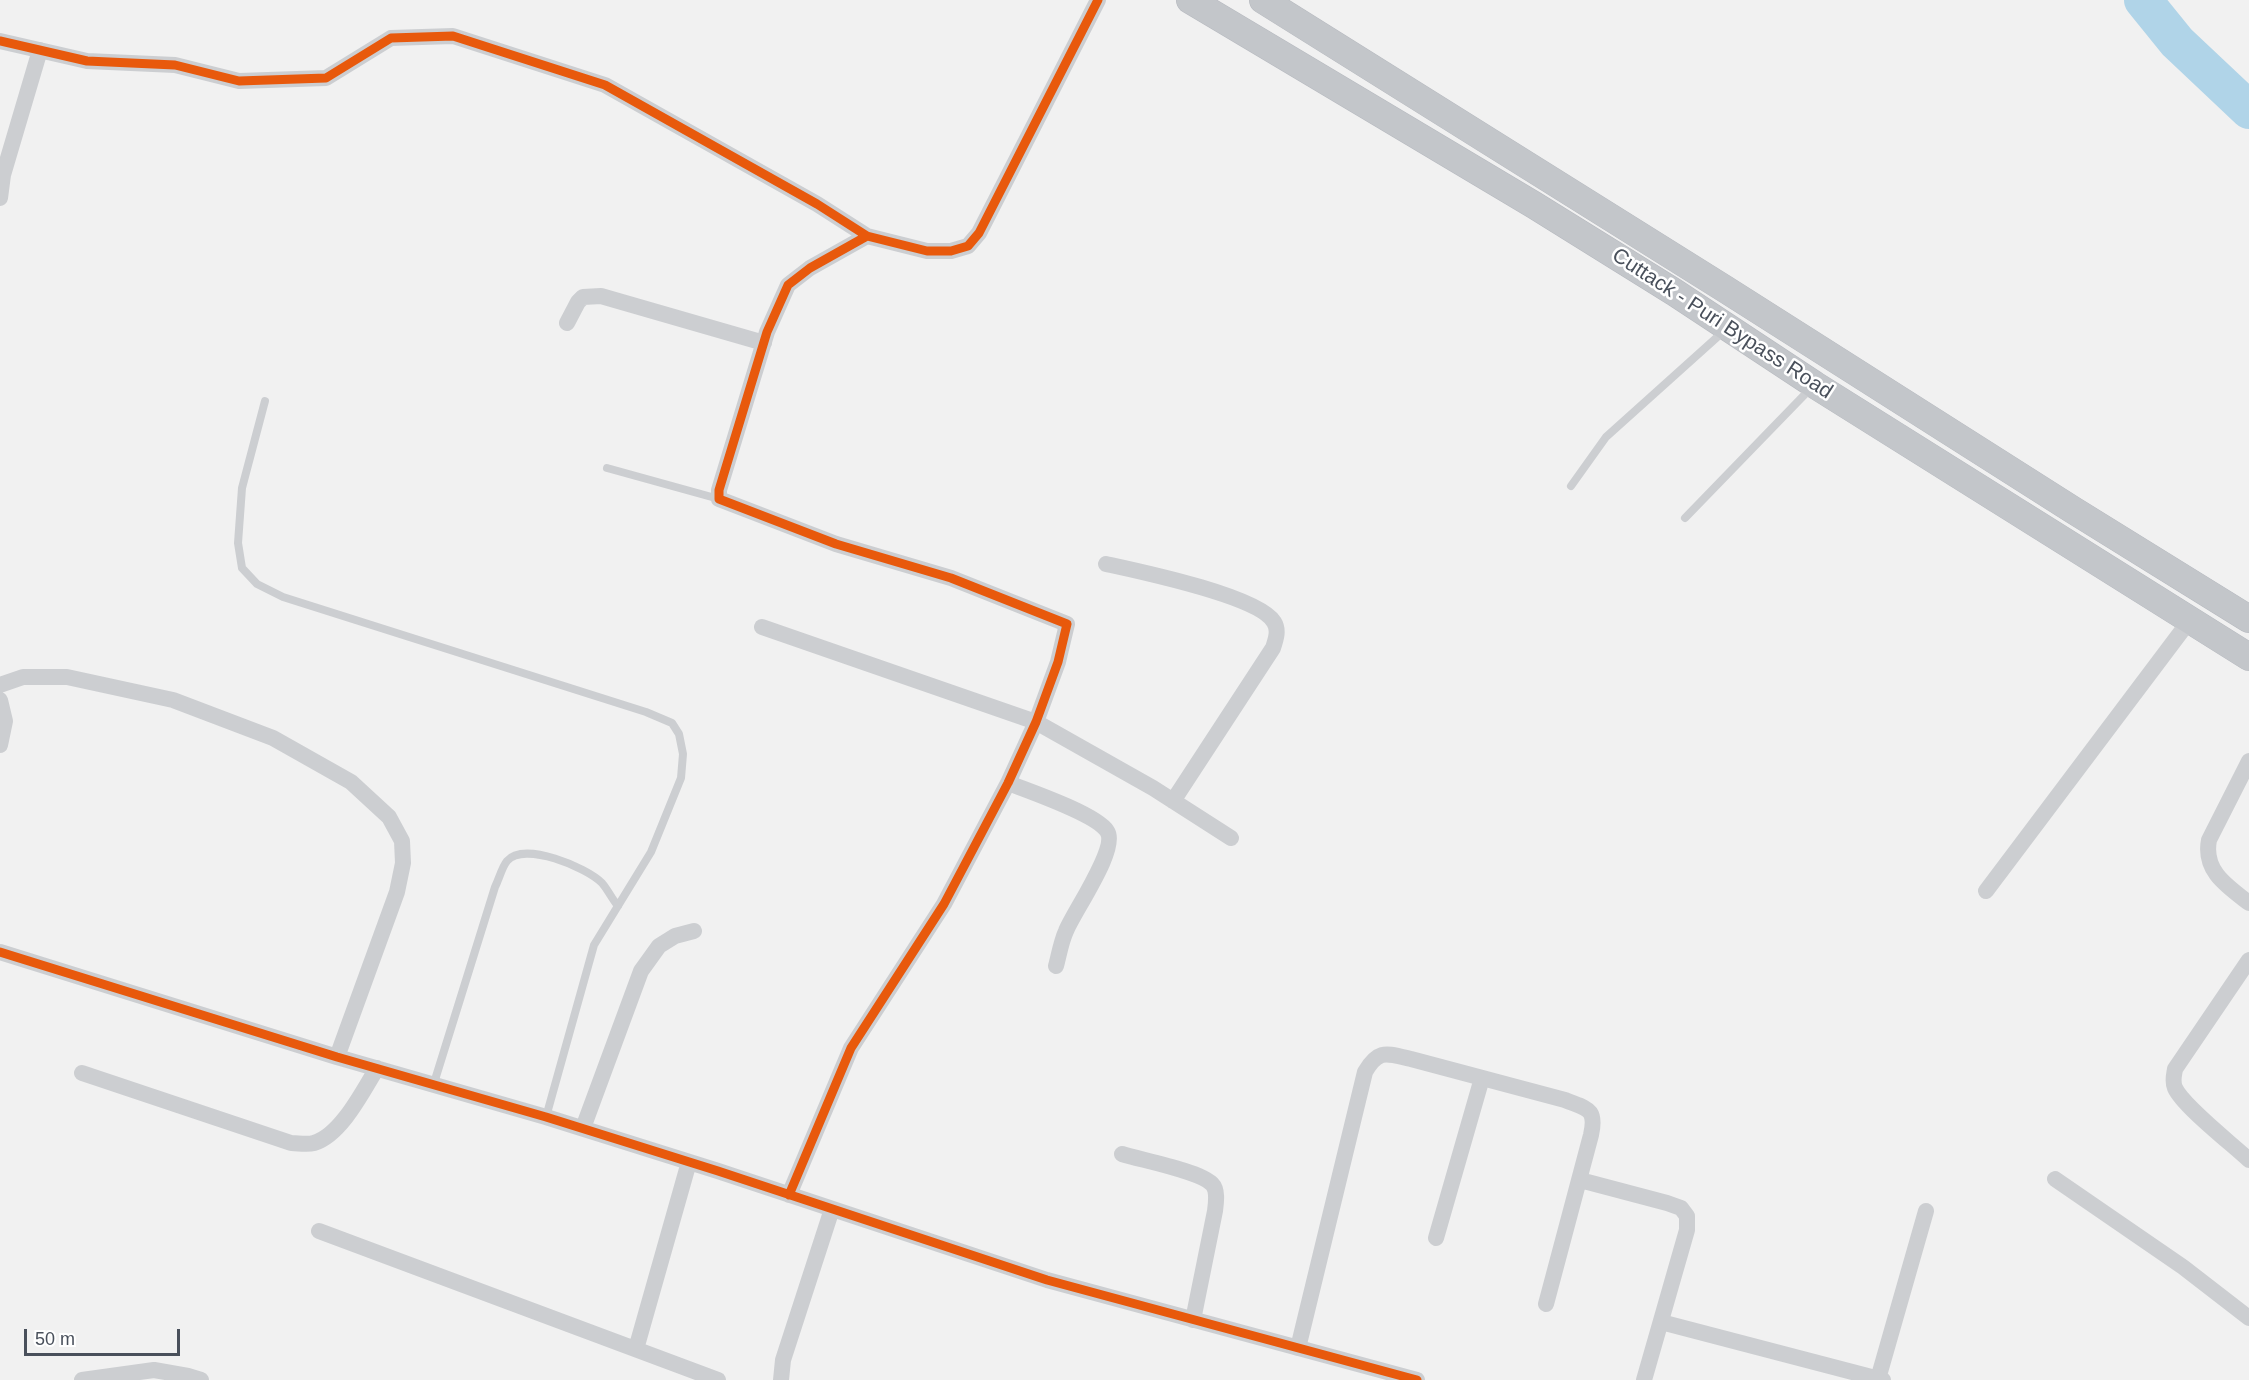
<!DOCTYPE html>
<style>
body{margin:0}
#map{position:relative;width:2249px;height:1380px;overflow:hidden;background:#f1f1f1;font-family:Arial,sans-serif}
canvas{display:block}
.scale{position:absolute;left:24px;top:1329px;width:156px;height:27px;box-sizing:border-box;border:3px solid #49505b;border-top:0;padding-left:8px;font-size:18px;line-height:21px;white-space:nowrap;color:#49505b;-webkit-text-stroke:4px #fff;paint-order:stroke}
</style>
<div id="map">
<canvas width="2249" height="1380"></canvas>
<div class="scale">50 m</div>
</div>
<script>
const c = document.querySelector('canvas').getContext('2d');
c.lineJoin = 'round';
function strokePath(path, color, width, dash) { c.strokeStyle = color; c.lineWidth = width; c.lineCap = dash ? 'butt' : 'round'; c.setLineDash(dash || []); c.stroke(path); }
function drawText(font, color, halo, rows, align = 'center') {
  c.font = font + ' Arial,sans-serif'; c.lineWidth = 5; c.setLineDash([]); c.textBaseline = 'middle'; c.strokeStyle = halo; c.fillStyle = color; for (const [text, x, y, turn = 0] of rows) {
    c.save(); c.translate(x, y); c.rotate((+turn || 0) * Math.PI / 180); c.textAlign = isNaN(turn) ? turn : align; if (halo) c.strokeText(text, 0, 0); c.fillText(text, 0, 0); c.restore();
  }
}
strokePath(new Path2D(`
 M2143,0L2177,42L2249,110`), '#b0d4e8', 38);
const trunk = new Path2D(`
 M1190,0L1534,205L1674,292L1815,385L2249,657
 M1263,0L1725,289L2073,510L2249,619`);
strokePath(trunk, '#b6b9bf', 28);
strokePath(new Path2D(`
 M265,401L242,488L238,543L242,568L257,584L283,597L646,712L672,723L679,734L683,754L681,778L651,852L594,945L546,1117
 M607,468L719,499
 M1571,486L1606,437L1724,331
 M1685,518L1812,387
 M434,1083L495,887C499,879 502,867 507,861C524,841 586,867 602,883C608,890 612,899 618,906`), '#ccced1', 8);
strokePath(new Path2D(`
 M0,41L87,61L175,65L239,81L326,78L391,38L453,36L605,85L817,204L867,236L927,251H951L968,246L979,233L1098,0
 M0,198L3,175L40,50
 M567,323L578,302L583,297L601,296L764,343
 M1106,564C1138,571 1258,596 1274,622C1279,630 1276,639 1273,648L1173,801
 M762,627L1036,722L1153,788L1231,838
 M0,685L23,677H67L173,700L273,738L351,782L389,817L402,841L403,863L397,892L337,1057
 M0,700L5,721L0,745
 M2249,761L2209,840C2203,871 2227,886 2249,903
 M1008,783C1029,791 1096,814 1107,831C1119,848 1074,911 1066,931C1061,942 1059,955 1056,966
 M1986,891L2190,620
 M0,952L337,1057L546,1117L718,1171L1047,1280L1417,1380
 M2249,960L2175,1069C2174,1076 2172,1081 2175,1088C2183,1106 2232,1144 2249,1160
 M82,1073L291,1143C298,1143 307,1145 314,1143C341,1135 363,1091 377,1068
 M583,1128L641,971L659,946L675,936L694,931
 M1122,1154C1141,1160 1200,1171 1212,1184C1218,1190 1216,1203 1215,1211L1193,1320
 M2055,1179L2183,1267L2249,1318
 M1580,1180L1667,1203L1681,1208L1687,1216V1230L1644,1380
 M789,1195L851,1048L944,904L1008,783L1036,722L1058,662L1067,624L951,578L836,544L719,499V490L767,332L788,285L810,268L867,236
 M319,1231L718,1380
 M1436,1238L1482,1078
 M1661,1322L1883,1380
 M1298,1348L1365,1072C1379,1048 1387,1054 1411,1059L1565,1100C1587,1109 1597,1108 1591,1135L1546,1304
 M636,1349L689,1162
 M1878,1379L1926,1211
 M82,1380L154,1370L188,1376L201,1380
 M781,1380L783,1360L832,1209`), '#ccced1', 16);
strokePath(trunk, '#c3c6ca', 27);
strokePath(new Path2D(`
 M0,41L87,61L175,65L239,81L326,78L391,38L453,36L605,85L817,204L867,236L927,251H951L968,246L979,233L1098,0
 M0,952L337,1057L546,1117L718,1171L1047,1280L1417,1380
 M789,1195L851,1048L944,904L1008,783L1036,722L1058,662L1067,624L951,578L836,544L719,499V490L767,332L788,285L810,268L867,236`), '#e8590c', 9);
drawText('21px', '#49505b', '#fff', [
 ["Cuttack - Puri Bypass Road",1722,324,33]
]);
</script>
